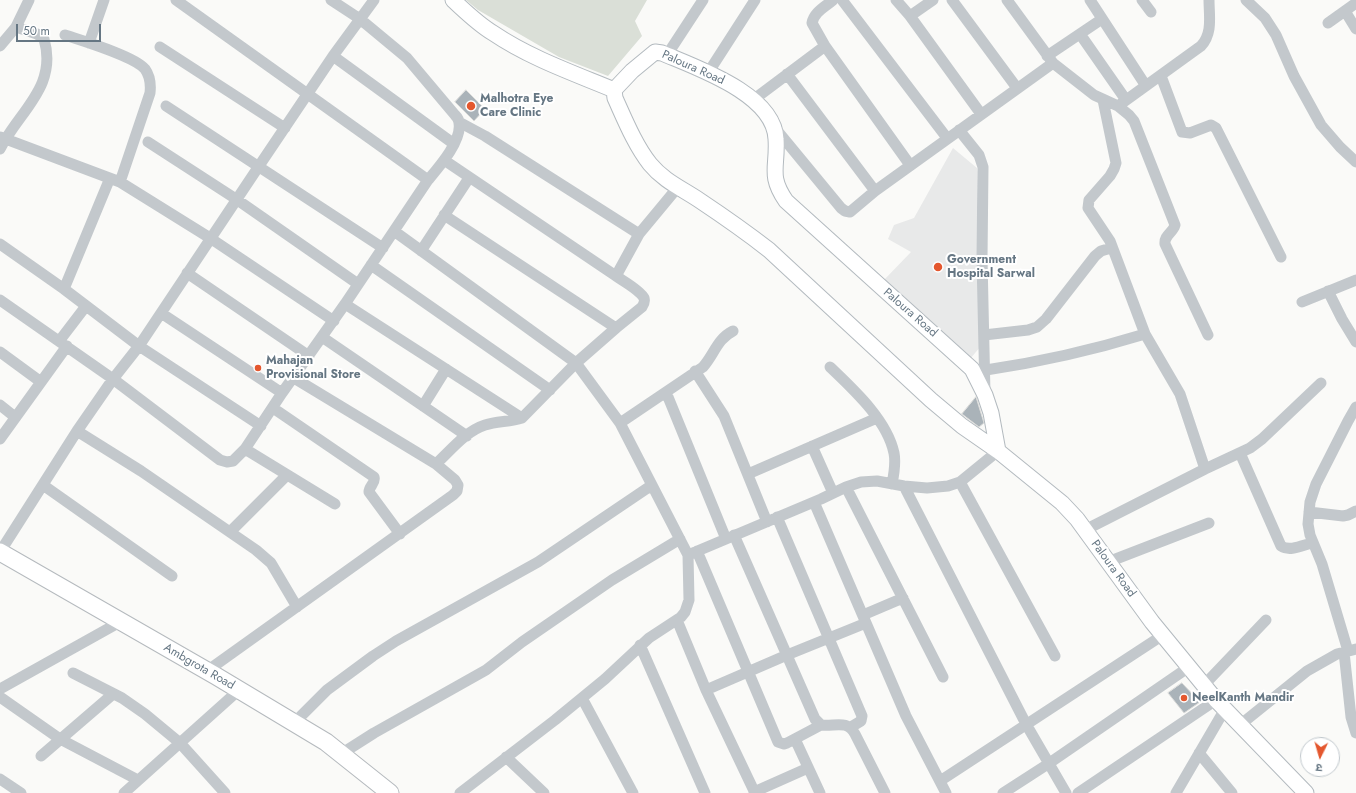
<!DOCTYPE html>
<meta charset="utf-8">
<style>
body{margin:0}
#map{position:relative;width:1356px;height:793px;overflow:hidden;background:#fafaf8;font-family:Jost,"Noto Sans Devanagari",sans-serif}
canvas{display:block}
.north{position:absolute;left:1300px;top:737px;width:40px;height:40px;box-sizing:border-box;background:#fff;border:1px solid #c1c8cd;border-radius:50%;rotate:185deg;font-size:11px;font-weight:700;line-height:16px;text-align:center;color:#657683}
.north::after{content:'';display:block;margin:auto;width:14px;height:18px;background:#e4572e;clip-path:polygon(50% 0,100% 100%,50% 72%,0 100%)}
.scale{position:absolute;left:16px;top:24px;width:85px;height:18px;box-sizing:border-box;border:2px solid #657683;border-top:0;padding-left:5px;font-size:12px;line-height:14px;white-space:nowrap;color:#657683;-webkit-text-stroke:3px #fff;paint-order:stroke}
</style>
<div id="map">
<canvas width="1356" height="793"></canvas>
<div class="north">उ</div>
<div class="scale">50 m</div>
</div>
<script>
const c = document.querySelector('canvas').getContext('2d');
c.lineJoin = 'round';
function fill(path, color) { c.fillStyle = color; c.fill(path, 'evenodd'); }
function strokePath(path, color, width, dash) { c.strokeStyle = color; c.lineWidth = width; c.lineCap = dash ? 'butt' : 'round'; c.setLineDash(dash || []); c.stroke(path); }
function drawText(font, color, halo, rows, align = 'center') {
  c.font = font + ' Jost,sans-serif'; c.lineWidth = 4; c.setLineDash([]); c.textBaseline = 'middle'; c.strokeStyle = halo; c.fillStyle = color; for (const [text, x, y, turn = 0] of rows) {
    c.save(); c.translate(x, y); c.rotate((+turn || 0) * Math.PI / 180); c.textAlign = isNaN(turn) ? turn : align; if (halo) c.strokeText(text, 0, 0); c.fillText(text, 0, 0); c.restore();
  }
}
fill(new Path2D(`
 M953,148L977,168L981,346L970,359L883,281L911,252L888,239L894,225L914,218Z`), '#e8e9e9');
fill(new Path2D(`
 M466,0H647L635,21L642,36L608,76L559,57L478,10Z`), '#dadfd7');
const building = new Path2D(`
 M466,90L485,109L474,121L455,102Z
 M976,397L984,423L979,427L962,414Z
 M1182,683L1200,702L1184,713L1168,693Z`);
fill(building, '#aab3b9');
strokePath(building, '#dcdcda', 1);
const secondary = new Path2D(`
 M453,0C466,12 478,24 493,33C530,58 573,73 614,90
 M614,90L615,98C625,120 635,145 650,164C664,181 681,188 699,200C723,216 746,232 769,250L931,400L962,426L998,451L1062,503L1077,519L1152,622L1216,700L1306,793
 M614,90L632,71L655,52L662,53C697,68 774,94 776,139C778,167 768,175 786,201L972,369L985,395L991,413L998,451`);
const primary = new Path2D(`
 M0,552L216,676L326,742L390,793`);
strokePath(secondary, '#b3babf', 17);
strokePath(primary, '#b5babe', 19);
strokePath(new Path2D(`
 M176,0L428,180
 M833,0C825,7 814,12 812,23L825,46L910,165
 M842,0L947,138
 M896,0L910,16L981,114
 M952,0L1017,88
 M1007,0L1053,63L1094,95L1118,106L1129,115L1134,121L1175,225C1173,233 1164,235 1165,244L1208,335
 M1090,0L1146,86
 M1142,0L1151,12
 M1246,0L1265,18L1276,35L1294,76L1321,125L1340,147L1356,162
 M1345,11L1356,29
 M910,16L933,0
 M1328,23L1356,3
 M1080,34L1126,100
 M65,35C83,41 134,56 145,69C150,76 151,84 150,93L120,182
 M89,43L104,0
 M0,46L16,27L29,0
 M160,47L285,128
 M667,55L703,0
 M333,56L454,144
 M1047,56L1102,19
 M708,73L755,0
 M787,74L875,191
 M1161,76L1182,132L1190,133L1211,125L1216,128L1281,257
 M753,100L825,46
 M1103,100L1116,163L1114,169L1110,176L1089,200L1088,208L1110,241L1145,334L1180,394L1205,469
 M166,106L383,248
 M1118,106L1201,46C1213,33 1209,16 1209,0
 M459,122L485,136L639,234L616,276
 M775,128L841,208L845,211L850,212L875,191L1053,63
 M959,130L979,155L983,167L982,259L985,394
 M0,137L120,182L210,238L334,321
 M148,142L236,199L358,284
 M0,149C19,111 58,87 44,39L37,34L16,27
 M444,160L616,276C623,281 640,290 644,298C645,301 644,304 642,307L616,328L444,215
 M394,231L576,363L620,423L688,555L689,600L685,612L681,617L649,638L605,679L555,720L460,793
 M639,234L678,187
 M0,244L64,289L139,346L261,426
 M421,251L469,178
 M371,265L550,390
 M187,273L309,356
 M64,289L110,178
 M1328,291L1342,319L1356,342
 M0,300L113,379L220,460L227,462L233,461L245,449L282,393L345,304L428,180C439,167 462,141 459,123C459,120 457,117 455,115L407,58L360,19L331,0
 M1302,302L1356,280
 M345,304L522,418
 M161,313L282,393
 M984,335L1028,330L1037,327L1046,319L1095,256L1101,251L1111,248
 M322,337L467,436
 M60,340L86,306
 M0,352L41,382
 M830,367C854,390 887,420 894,453C896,463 894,474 892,484
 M986,370C1040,362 1093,350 1145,334
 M695,371L724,416L767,522
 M294,378L436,464
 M666,392L726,539
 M0,405L15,417
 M423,406L446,369
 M273,408L374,477C376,483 369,486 369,492L400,534
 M620,423L703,367C714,355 717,339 733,331
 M77,431L141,471L256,550L271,563L297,607
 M0,439L67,346
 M812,446L833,493
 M245,449L335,504
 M1240,453L1281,546C1290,552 1303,545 1312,543
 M748,474L877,418
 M960,482L1055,656
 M43,485L172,576
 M904,486L1026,724L1066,793
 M846,487L943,677
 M814,502L906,716L946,793
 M1309,512L1343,516L1348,515L1356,511
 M777,517L862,716L861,721L851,727
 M1085,530L1205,469L1250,448L1262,439L1321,383
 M230,532L287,475
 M734,535L815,719L821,725C834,727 847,719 855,734L885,793
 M697,551L778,742L784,744L787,743L821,725
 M0,552L77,431L113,379L139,346L259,166L333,56L374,0
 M688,555L821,499L846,487L861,482L877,481L904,486L927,488L948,486L960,482L998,451
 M1108,562L1209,523
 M863,615L903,598
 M677,620L706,690L755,793
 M640,645L705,793
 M1348,651L1322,564L1310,535L1308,524L1310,502L1316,484L1348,421L1356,407
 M1344,652L1351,717L1356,733
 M207,671L453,495L457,491L458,485L455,480L436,464C451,450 466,431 485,425C497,421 510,422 522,418L576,363L616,328
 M73,673L122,698L145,714L180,743L225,793
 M1204,685L1266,620
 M0,689L120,622
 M706,690L787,655L866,623
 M0,697L60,739L138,780
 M582,698L633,793
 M294,723L327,690L373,656L396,641L538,562L652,485
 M1240,725L1307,671L1337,654L1356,649
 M795,739L820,793
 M1199,753L1232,793
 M341,754L374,733L486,670L522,642L612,580L680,539
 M41,756L113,694
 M506,757L544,793
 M0,779L21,793
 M940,781L1163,635
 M754,792L808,768
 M124,793L239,690
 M1003,793L1048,764L1189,667
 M1078,793L1216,700
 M1176,793L1225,709`), '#c3c8cc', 11);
strokePath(secondary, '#fff', 15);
strokePath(primary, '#fff', 17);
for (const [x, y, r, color] of [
 [471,106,5,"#e4572e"],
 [938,267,5,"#e4572e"],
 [258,368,4,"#e4572e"],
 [1184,698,4,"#e4572e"]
]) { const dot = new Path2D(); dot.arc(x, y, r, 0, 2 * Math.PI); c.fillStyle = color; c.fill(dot); strokePath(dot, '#fff', 1.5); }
drawText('12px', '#657683', '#fff', [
 ["Paloura Road",693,68,24],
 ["Paloura Road",910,313,41],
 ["Paloura Road",1113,569,54],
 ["Ambgrota Road",199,667,30]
]);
drawText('bold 12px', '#657683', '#fff', [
 ["Malhotra Eye",480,99],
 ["Care Clinic",480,113],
 ["Government",947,260],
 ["Hospital Sarwal",947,274],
 ["Mahajan",266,361],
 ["Provisional Store",266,375],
 ["NeelKanth Mandir",1192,698]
], 'left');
</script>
